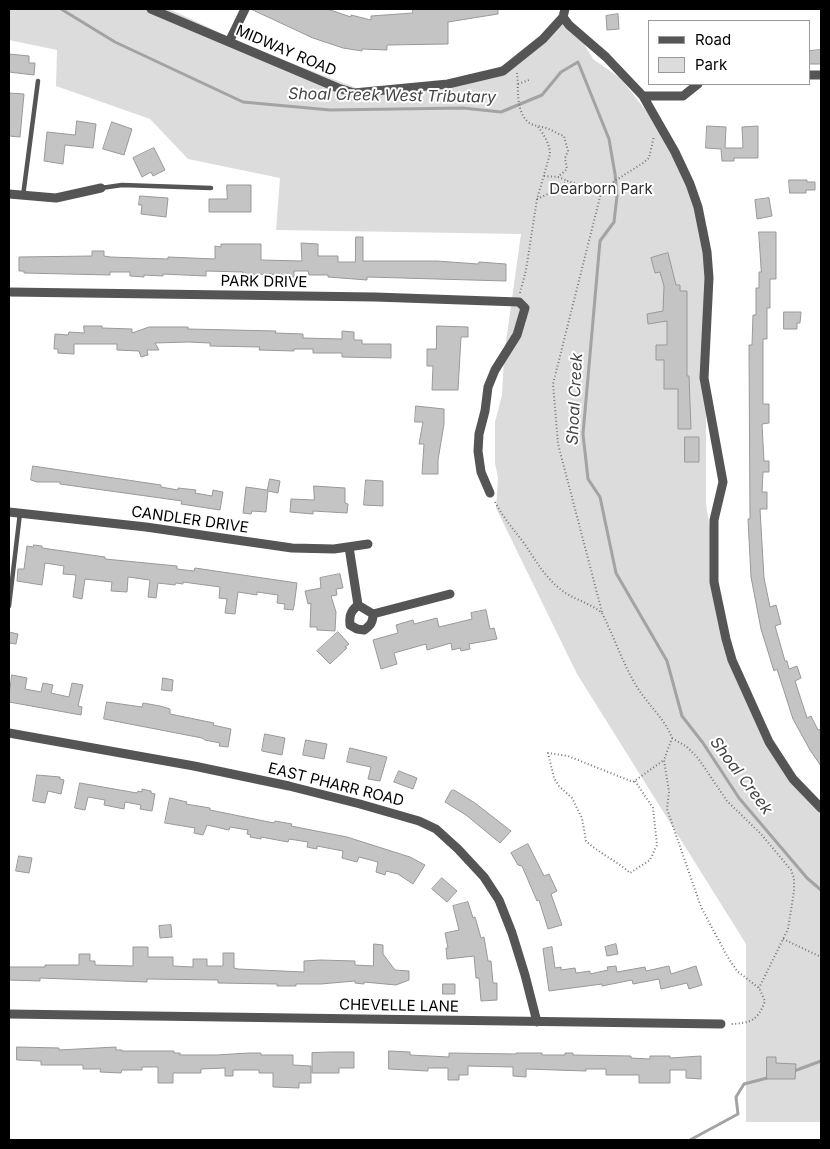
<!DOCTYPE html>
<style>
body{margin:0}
#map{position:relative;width:830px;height:1149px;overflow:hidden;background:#fff;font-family:Inter,sans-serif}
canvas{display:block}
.frame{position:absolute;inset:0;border:10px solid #000;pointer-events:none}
.legend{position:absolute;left:648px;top:20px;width:162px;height:65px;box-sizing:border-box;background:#fff;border:1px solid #999;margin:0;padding:6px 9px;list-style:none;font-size:15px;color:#000}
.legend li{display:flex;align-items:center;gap:10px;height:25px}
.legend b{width:25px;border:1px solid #999}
</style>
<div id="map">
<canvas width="830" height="1149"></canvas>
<div class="frame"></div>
<ul class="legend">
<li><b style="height:6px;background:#555"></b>Road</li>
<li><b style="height:14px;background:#dcdcdc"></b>Park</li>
</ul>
</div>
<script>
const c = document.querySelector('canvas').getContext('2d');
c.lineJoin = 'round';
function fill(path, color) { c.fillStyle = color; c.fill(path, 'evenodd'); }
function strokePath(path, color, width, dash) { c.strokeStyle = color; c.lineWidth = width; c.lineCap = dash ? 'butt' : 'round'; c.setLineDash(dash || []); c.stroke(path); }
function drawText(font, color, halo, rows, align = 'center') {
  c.font = font + ' Inter,sans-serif'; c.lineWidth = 4; c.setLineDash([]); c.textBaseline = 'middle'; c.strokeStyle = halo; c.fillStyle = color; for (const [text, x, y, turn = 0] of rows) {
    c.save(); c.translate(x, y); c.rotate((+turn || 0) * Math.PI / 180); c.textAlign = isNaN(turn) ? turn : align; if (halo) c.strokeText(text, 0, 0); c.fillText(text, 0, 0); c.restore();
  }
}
fill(new Path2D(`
 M9,9H169L255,49L359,89H438L507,69L569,19L593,59L620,78L680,153L710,247L706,361V504L730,658L790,776L821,804V1122H746V944L577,674L496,508L498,478L495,463V422L502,395L504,356L521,234L276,230L280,178L188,159L150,119L56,86L57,50L9,40Z`), '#dcdcdc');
strokePath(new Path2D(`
 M61,9L115,42L243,102L330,110L463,108L501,112L542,95L561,72L578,62L609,139L615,174L617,196L614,222L600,241L583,434L588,479L600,497L616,573L667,661L682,716L703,743L739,798L807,878L821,890
 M794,1071L821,1061
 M690,1140L738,1114L736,1097L744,1084L771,1077`), '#a3a3a3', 3);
const building = new Path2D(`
 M251,9H327L351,17V15L371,20V16L413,13L412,9H498V14L448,22V44L387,45V50L362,49V51L343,48L313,38Z
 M618,14L619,29L607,30L606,16Z
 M821,50V64H809V51Z
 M9,54L29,56V63H35L34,75L9,72Z
 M9,93L24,94L20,137L9,136Z
 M77,121L96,124L93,148L65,145L63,164L44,161L47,132L75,135Z
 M112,122L132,129L124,155L103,149Z
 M707,126L726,127L725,148H743L742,127L758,126V158H734V161H722L721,149L706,148Z
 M154,148L165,170L153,176L151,172L142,177L133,158Z
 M789,180H807V182H815V190H806V193H790Z
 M227,185H251V212H209V199H227Z
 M140,196L168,198L166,217L141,214L142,205H139Z
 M769,198L772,216L757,219L755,200Z
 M759,232H776V279H770V308H767V339H763V404H769V423L762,424L764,461H769V472H763L762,492H767V509H760L764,578L770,607L776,605L781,624L775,626L785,661H787L789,669L797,666L801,678L795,681L807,718L811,716L818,730L821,729V766L810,750L793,719L777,669L774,671L761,629L751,577L748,519H750L749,345H752L753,315H756V288H759V272H761Z
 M356,237H363V261H437L478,264L479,262L506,264V281L367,277V280L328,277V275H309L308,271H294V277L270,274L243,275V272L206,271V276L163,274V276L144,275V277L130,276V272H110V275L24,273V271H19V257L92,256V251H104V256L110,257L168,259V257L215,259V246L221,247V244H261V260L302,261L301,243L318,244V256H338V262H355Z
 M668,253L676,285H680V291H687V376H689L691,429H678V389H664V360H656V345H667V321L648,324L647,314L663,311L664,286L660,272L655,273L651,258Z
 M784,312H801L800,323H797V329H784Z
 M84,326H102V328L132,329V333L149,327H188V329L276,331L275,333L303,334V338L342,339V331L354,332V340H362V344H391V358L342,357V353H313V349H294V351L259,350L260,347L210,346V343L188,342L155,343L159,350H147L148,355L141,357L139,351L117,350V344H74V354L58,353V349H54L55,334L68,335L69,332L84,333Z
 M437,326L468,327V337H461L458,390H432L433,366H427V349H436Z
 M416,406L444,409V424L438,460V474H422L424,444H419L423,422H415Z
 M685,437H699V462H685Z
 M33,466L161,485V487L178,490V488L196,490L195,493L212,496L213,490L223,492L220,510L181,504L182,501L60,484V482H37L31,480Z
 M270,479L280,481L278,493L268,491L266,512L252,511L251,514L243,513L246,487L267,490Z
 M366,480L383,481V506L364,505Z
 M314,486L345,488V503L348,504L347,513L313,511V514L290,512L291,499L314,500Z
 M34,545L42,546V548L105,557V559L177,566V569L194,571L195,568L297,583L294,606L293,610L284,609L285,604L277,603L278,595L257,592V595L238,592L235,614L225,613L227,599L219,598L220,587L183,582V584L176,583L175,585L158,583L156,598L148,597L150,580L128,577L127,592L111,591L112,582L85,579L82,599L73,597L76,575L63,574L64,566L45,563L42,585L17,581L18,569H24L27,546L33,547Z
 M340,574L343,588L336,589L337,595L331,596L336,612L335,631L317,630V627H310L311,603L308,604L305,591L321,588L320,578Z
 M486,610L490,629L494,628L497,639L469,644L470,649L461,651L460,648L452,650L451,643L427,650L426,644L394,653L397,664L381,669L373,640L398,633L396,625L413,620L414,624L437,618L439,627L472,619L471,613Z
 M9,632L18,634L16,644L9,643Z
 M338,632L349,644L345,647L347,648L330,664L317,651Z
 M12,675L27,678L25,689L41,692L43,683L53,685L51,693L69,697L72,683L83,685L78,706L82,707L81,715L9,702Z
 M163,678L173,680L172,691L162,690Z
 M107,702L142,707L143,703L160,706L170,709V714L214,723L213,725L231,729L228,747L219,746L220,743L205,740L202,738L104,719Z
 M265,734L285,738L282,755L262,751Z
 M306,740L327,744L324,759L303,755Z
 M350,748L387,757L380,781L368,779L371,767L347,762Z
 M399,771L417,778L413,789L394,782Z
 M37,775L60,777V779L64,780L61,794L48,791L45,803L33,801Z
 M80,783L137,793L138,791L142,792V789L151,791V793L155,794L152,811L140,809L141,805L125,802L124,809L104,805L105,800L88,797L85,810L75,808Z
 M454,790L475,803L511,831L500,843L466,815L445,802L451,791Z
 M170,798L187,802L186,804L210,808V810L274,823L275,821L292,824L291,826L347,837L410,857L425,865L413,884L398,874L386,871L385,875L376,872L378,862L359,857L357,862L342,858L343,851L317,846V849L307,847L308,842L289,839L288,842L261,837V839L250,837L251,835L247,834L248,830L230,827L229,830L207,825L203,835L194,833L195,828L165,823Z
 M528,844L544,876L549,874L557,891L551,894L562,925L548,929L539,900L537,901L522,866L518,865L511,853Z
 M19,856L32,858L29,873L16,871Z
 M442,878L457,891L447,902L432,889Z
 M468,902L473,918L475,917L481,938L484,937L488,961H491L493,983H497V1000L481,1001L479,978H476L474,956L447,959L446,948H448L445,933L459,930L453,906Z
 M171,925L172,937L160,938L159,926Z
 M374,944L383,945V954L395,970L409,971V980L396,985L364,982V984L355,983V981L321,984H296V986H277V984L218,983V980L147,979V982L40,978V981L9,980V967H45V965H79V954H90V961H95V965L133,966V947H148V957H173V966L193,967V959H207V966H223V953H234V968L238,969L304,972V961L321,960L355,961V965L373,966Z
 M616,944L618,954L607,956L605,947Z
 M552,947L555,968L561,967V970L575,968L576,973L590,971V974L608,970L607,967L616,966L617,972L645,967L646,971L669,966L671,974L696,966L702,985L689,989L687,983L661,989L659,979L633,984L632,980L602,986V984L549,991L543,949Z
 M443,984H455V994H443Z
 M17,1047L59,1048V1050L116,1047V1050H122V1051H174V1053H180V1055H216L249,1053H261V1055H293V1065L311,1066V1083H299V1088L273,1087V1073H259V1070H233V1076H225V1068L201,1069V1073H173V1083H158V1067H142V1070H122L121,1073L100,1072L101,1069H83V1065H41V1061L17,1060Z
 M389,1051L410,1052V1055L449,1057V1053L516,1054V1053H542V1055H565V1053H573V1055L631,1056V1058L650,1059V1056H670V1058L701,1056V1079L686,1078V1070H670V1083H639V1075H606V1069H586V1071L526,1069V1077L513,1076V1067L468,1066V1075H459V1080H448V1068H428V1071L389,1069Z
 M332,1052H354V1068H339V1073H312V1053Z
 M767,1057H776V1063L796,1064L795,1079H767Z`);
fill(building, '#c4c4c4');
strokePath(building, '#999', 1);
strokePath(new Path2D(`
 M517,73C519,88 515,110 528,122C533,126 540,126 546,128C552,130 558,134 564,136L568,151L565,158L567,169L558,177
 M518,84L529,80
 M544,176L558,177L568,181
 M537,199L552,192L568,181L588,188L602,189L643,163L649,158L654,136
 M520,293L526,270L537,199L550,154C550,145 544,134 538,127
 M495,502C503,517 513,529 524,543C535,559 543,575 559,588C571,599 589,602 602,613C614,637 623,664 637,687C648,705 665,719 672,738L664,760L669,792L667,809L701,907L727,956L737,971L759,988L765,1001C758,1021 750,1023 731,1024
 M602,612L558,444L553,384L602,189
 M672,738L687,747L698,758L727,801L761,834L791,870L794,878V891L788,929L759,988
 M635,781L653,808L657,845L650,860L630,873C617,861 600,854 586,841L582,818L572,798L559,786L554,778L548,753L568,756L633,782L664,760
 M783,939L821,957`), '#777', 2, [1, 2.5]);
strokePath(new Path2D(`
 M101,188L122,185L211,188
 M23,196L38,81
 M9,606L20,513`), '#555', 4.5);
strokePath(new Path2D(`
 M151,9L338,88L354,93L448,84L503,71L543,39L563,17L565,9
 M563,17L569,25L606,57L643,96L675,152L690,184L698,207L707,252L709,278L704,378L723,482L714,520V582L726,639L732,660L769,742L793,779L821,808
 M229,42L245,9
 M809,75H821
 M643,96H683L698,84
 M9,194L56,198L101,188
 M9,292L375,297L519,302L525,308L517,335L495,370L488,387L485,411L479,434L478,451L481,472L490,493
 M9,512L146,527L292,548L334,549L368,544
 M349,547L358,605L373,614L450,594
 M358,605C351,611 349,615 350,625L357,629L364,630C371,625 373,622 373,614
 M9,733L194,766L289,786L360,804L419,821L436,829L458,849L484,877L499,900L512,933L525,975L537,1022
 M9,1014L721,1024`), '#555', 9);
drawText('15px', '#000', '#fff', [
 ["MIDWAY ROAD",286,51,23],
 ["PARK DRIVE",264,282,1],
 ["CANDLER DRIVE",190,520,8],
 ["EAST PHARR ROAD",336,785,14],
 ["CHEVELLE LANE",399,1006,1]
]);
drawText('15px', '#333', '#fff', [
 ["Dearborn Park",601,189]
]);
drawText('italic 16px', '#444', '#fff', [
 ["Shoal Creek West Tributary",392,96,1],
 ["Shoal Creek",575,399,-87],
 ["Shoal Creek",741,776,53]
]);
</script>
